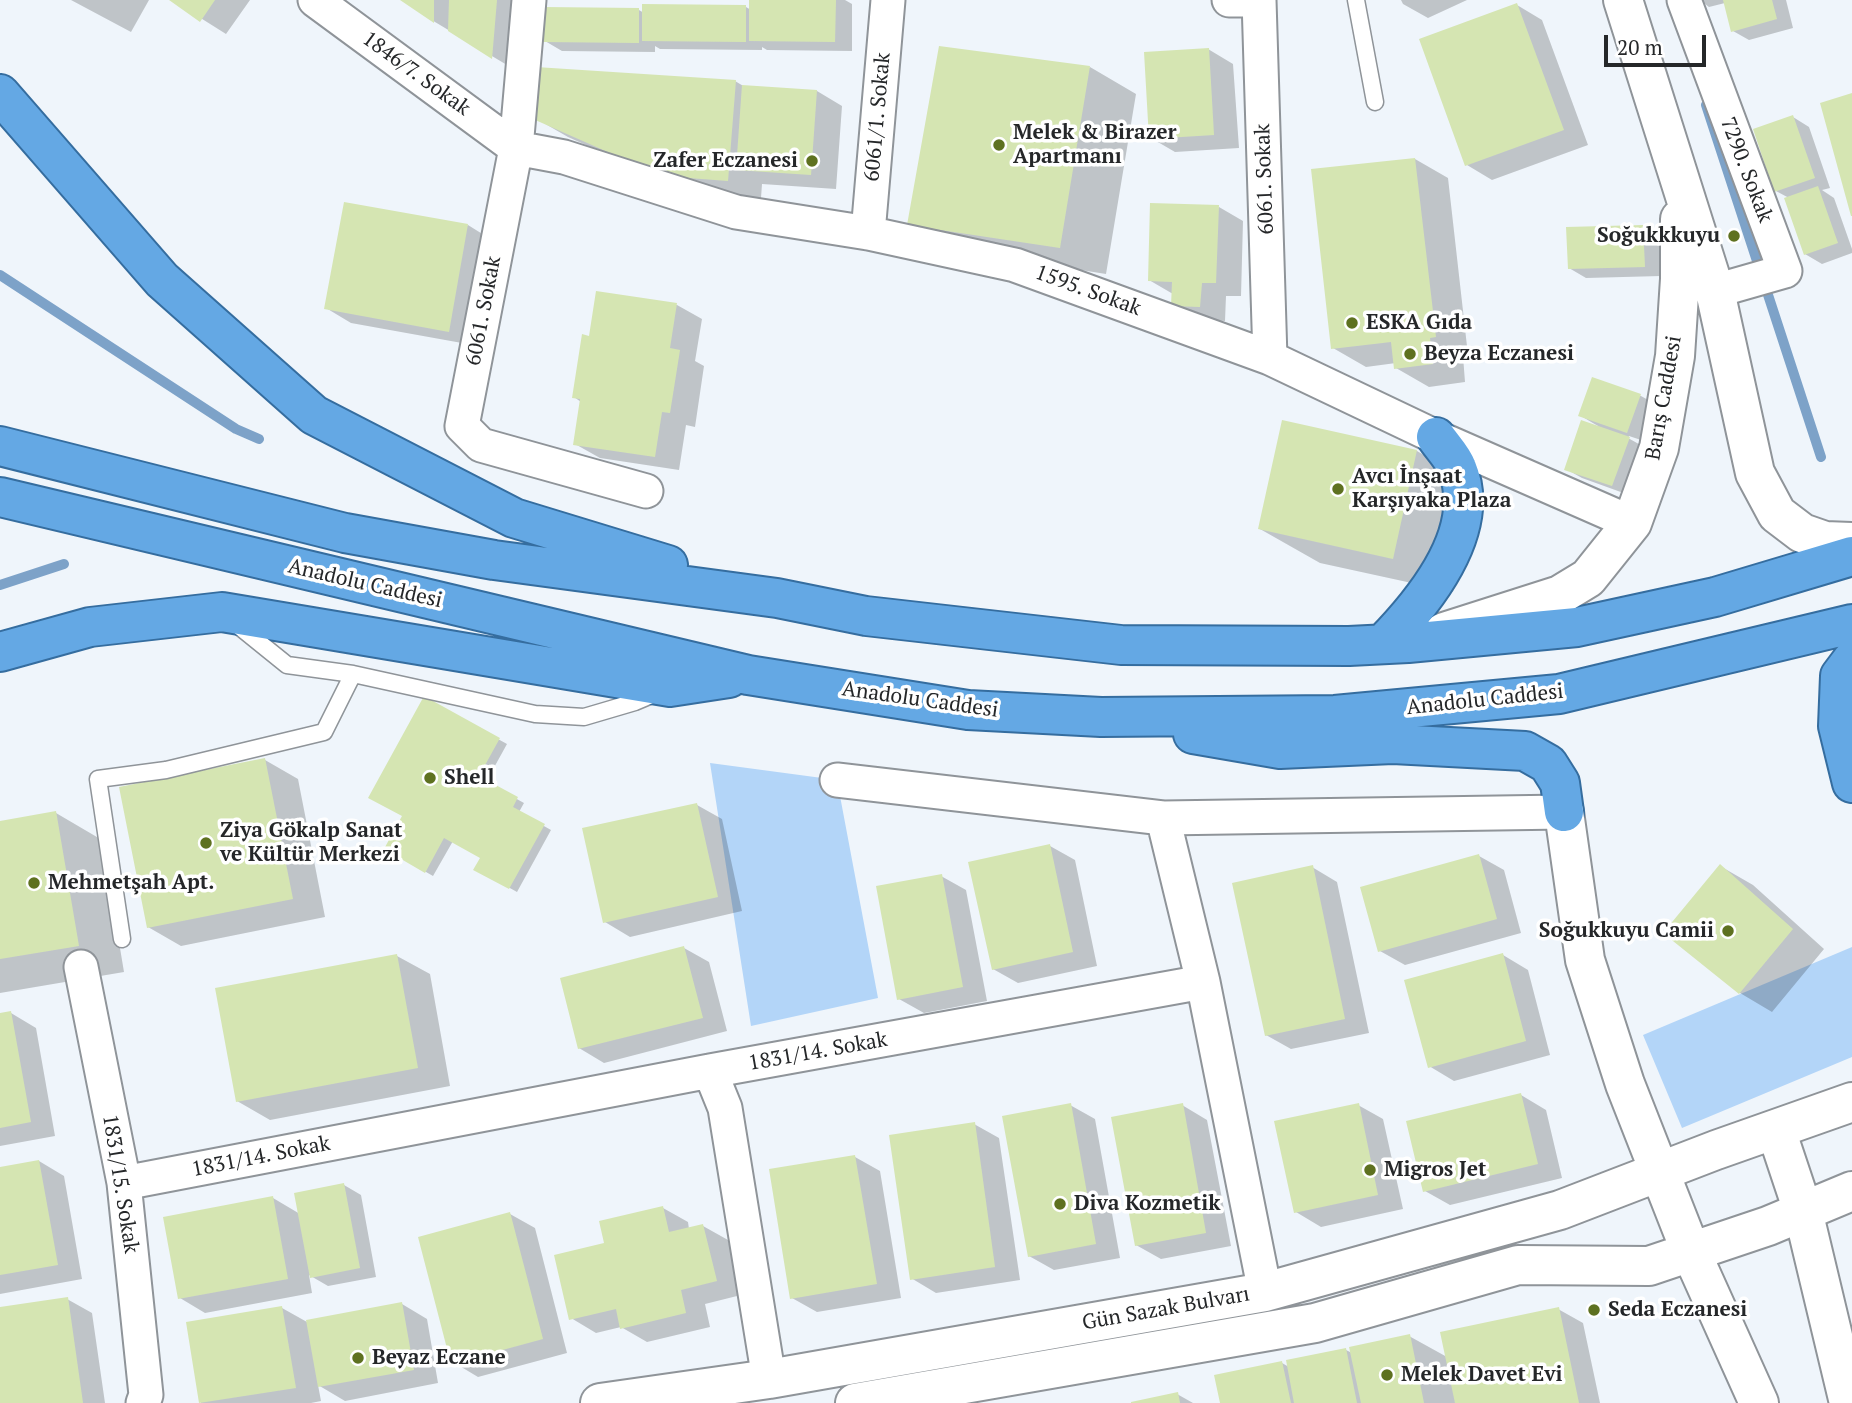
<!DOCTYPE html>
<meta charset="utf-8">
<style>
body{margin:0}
#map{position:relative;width:1852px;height:1403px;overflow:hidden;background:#eff5fb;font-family:"PT Serif",serif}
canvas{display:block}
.scale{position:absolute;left:1604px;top:35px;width:102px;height:32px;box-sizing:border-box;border:4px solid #252729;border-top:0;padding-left:9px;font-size:21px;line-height:24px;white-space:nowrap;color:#252729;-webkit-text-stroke:5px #fff;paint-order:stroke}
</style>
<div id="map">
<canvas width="1852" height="1403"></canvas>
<div class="scale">20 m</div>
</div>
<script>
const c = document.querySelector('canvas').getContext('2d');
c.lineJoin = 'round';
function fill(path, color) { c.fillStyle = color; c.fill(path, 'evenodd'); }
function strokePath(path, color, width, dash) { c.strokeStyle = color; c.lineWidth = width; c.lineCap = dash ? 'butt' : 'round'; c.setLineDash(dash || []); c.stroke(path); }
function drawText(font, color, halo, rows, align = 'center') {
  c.font = font + ' "PT Serif",serif'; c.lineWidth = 7; c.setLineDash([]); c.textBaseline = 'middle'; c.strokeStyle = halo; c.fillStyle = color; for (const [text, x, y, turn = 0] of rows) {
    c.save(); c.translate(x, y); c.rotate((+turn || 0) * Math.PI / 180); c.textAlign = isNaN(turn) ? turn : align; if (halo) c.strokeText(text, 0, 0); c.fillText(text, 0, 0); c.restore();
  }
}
fill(new Path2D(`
 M710,763L837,780L878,998L751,1026Z
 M1852,947V1057L1682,1128L1643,1035Z`), '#b3d5f8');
fill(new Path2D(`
 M71,0H149L131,32Z
 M172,0H250L226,34Z
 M403,0H523L517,71L435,22Z
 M751,0H845L852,4V51L767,50L762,47V50L660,49L655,46V52L562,51L545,41L639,10L644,13L746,7L751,10Z
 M1401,0H1467L1428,18L1403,4Z
 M1700,0H1786L1793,28L1749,40L1733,31L1725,3L1709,7Z
 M1517,5L1542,20L1588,145L1492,180L1467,165Z
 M1208,49L1233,64L1239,148L1175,152L1151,138Z
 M1090,67L1136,94L1106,274L955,250L909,224Z
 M735,81L745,87L817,91L842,106L836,189L762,184L761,198L696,194L568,137L535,118Z
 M1793,117L1809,127L1830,188L1822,190L1834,198L1852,249V253L1822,264L1805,254L1789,198L1776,191Z
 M1415,159L1448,178L1468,355L1463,356L1465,382L1429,387L1396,368V363L1366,367L1333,348Z
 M1219,207L1243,221L1241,296H1226L1225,321L1198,320L1173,305V294L1149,280Z
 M468,225L492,240L473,345L351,323L326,308Z
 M1643,227L1660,236L1661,276L1586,278L1569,268Z
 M597,293L677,305L702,319L695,361L704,366L695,427L686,425L679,470L600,458L575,444L581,402L574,397L591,338Z
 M1593,380L1641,396L1657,405L1644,441L1629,436L1628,438L1646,448L1629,495L1582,478L1566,469L1598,426L1581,416Z
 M1284,422L1417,451L1477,486L1453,592L1320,563L1260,529Z
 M425,699L507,744L486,782L524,803L519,812L551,830L517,892L476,869L482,857L453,841L433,876L386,849L404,816Z
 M265,760L298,779L325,917L181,946L148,927Z
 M697,805L722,819L742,911L630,937L605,922Z
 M56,813L102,840L124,972L0,993V823Z
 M1050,846L1075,860L1097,966L1018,983L993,969Z
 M1479,856L1504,870L1521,933L1405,965L1380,951Z
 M1720,866L1753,885L1824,949L1772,1012L1740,993Z
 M1312,867L1337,882L1369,1033L1291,1049L1266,1035Z
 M941,876L966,890L987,1001L924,1013L899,999Z
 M684,948L709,962L727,1031L604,1063L579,1048Z
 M1503,955L1528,970L1550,1055L1454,1081L1429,1066Z
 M397,956L430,974L450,1086L270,1120L237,1101Z
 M11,1013L36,1028L55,1136L0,1146V1015Z
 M1521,1095L1546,1110L1562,1178L1450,1205L1425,1191Z
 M1070,1105L1095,1119L1120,1258L1054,1270L1029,1256Z
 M1182,1105L1207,1120L1231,1246L1161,1259L1136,1245Z
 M1358,1105L1383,1119L1403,1209L1321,1227L1296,1212Z
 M974,1124L999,1138L1020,1280L936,1293L911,1278Z
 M855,1157L880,1171L901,1298L817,1312L792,1298Z
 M39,1161L64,1176L82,1279L0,1294V1168Z
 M344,1185L361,1195L376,1277L328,1286L309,1275L312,1293L205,1313L180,1298L273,1198L300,1214Z
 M663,1208L688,1222L689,1229L703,1226L728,1240L741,1295L705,1304L710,1327L647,1342L621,1327L596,1333L571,1318L606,1245Z
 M510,1214L535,1228L567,1353L478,1377L453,1362Z
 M67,1299L92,1313L105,1403H0V1309Z
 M402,1304L427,1319L438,1383L345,1401L318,1385L321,1401L311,1403H201L188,1324L282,1308L307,1322Z
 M1558,1309L1583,1323L1600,1403H1221L1282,1363L1289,1367L1346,1350L1352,1353L1409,1336L1447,1357Z
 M1177,1394L1193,1403H1134Z`), '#0003');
strokePath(new Path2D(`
 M1706,105L1821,457
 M0,275L236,429L259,439
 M0,585L64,564`), '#7da2c8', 10);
fill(new Path2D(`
 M169,0H215L200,22Z
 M400,0H434V23Z
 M449,0H497L492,59L448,31Z
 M749,0H836L835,42L749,41Z
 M1723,0H1772L1777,19L1731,32Z
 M1517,3L1564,130L1465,166L1419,39Z
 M642,4L746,5V42L642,41Z
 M544,7L639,8V43L543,42Z
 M939,46L1090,66L1060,248L907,225Z
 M1209,48L1214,135L1149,139L1144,52Z
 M536,67L736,80L728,181L662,176L533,119Z
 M742,85L817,90L811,175L736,170Z
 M1852,93V216H1851L1820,103Z
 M1793,115L1815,178L1774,192L1753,129Z
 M1415,158L1436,337L1430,338L1433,364L1394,369L1391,342L1331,349L1311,169Z
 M1818,186L1838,243L1804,255L1784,198Z
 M344,202L468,224L449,332L324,309Z
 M1150,203L1219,205L1216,283H1202L1200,307L1171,306L1172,282L1148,281Z
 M1643,225L1645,267L1568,269L1566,227Z
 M596,291L677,303L670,348L680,350L670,413L662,412L655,457L573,445L580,399L572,398L582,334L589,336Z
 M1592,377L1641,394L1627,433L1578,416Z
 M1282,420L1417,450L1393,559L1258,529Z
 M1581,420L1630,437L1612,486L1564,470Z
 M424,696L500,738L479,776L518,797L513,807L545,824L509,889L473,870L480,858L444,838L425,873L384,849L402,816L368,798Z
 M265,758L293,899L147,928L119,787Z
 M697,803L718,897L603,923L582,828Z
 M56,811L79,946L0,959V821Z
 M1050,844L1073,952L992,970L968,862Z
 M1479,854L1497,919L1378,952L1360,887Z
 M1720,864L1793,929L1739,994L1663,933Z
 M1313,865L1345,1019L1265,1036L1232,883Z
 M942,874L963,987L897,1000L876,886Z
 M684,946L703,1018L578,1049L560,978Z
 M1503,953L1526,1041L1428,1068L1404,980Z
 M397,954L418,1068L236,1102L215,988Z
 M11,1011L31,1122L0,1128V1013Z
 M1521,1093L1538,1164L1423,1192L1406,1121Z
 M1071,1103L1096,1244L1028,1257L1002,1116Z
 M1183,1103L1206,1233L1135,1246L1111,1117Z
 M1359,1103L1378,1195L1294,1213L1274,1121Z
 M975,1122L995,1267L910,1280L889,1135Z
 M855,1155L877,1284L790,1299L769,1169Z
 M39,1160L58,1265L0,1275V1167Z
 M344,1183L360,1268L310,1278L294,1193Z
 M273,1196L288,1279L178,1299L163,1217Z
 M663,1206L669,1232L703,1224L717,1281L681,1290L686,1313L620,1329L616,1309L569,1320L554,1255L604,1243L599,1221Z
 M510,1212L543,1339L451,1364L418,1237Z
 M68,1297L83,1403H0V1307Z
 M402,1302L414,1370L318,1387L306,1320Z
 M282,1306L296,1388L199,1403L186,1322Z
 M1559,1307L1579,1403H1455L1440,1332Z
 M1410,1334L1424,1403H1361L1349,1347Z
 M1346,1348L1357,1403H1294L1286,1360Z
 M1282,1361L1291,1403H1220L1214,1375Z
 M1178,1392L1180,1403H1131V1402Z`), '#d5e5b2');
const service = new Path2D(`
 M1356,0L1375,102
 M235,623L287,665L353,674L535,714L584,717L635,702L654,694
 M122,939L98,779L166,770L324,732L353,674`);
const minor = new Path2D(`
 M315,0L516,148L564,157L736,212L868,233L1015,265L1270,358L1436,437L1632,523
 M529,0L516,148L462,426L481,445L646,491
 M1229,0H1259
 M1259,0L1270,358
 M1684,0L1785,271L1715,291
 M868,233L888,0
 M837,780L1163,818L1564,812
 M1163,818L1203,982
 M81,967L124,1183L146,1395L143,1403
 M710,1071L725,1108L769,1379
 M124,1183L710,1071L1203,982L1265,1292`);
const secondary = new Path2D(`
 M1623,0L1715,291L1755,473L1777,514L1802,533L1825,541L1852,542
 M1444,632L1560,595L1588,578L1632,523L1659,448L1675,356L1680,279V219
 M1564,812L1585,960L1625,1084L1691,1252L1759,1403
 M1776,1130L1803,1211L1849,1403
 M600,1403L769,1379L1265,1292L1560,1210L1716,1150L1852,1102
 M855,1403L1315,1323L1518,1265L1649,1266L1768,1226L1852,1191`);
const trunk = new Path2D(`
 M0,94L162,280L314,415L514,518L668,565
 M0,446L345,533L494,560L777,598L866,616L1121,645L1349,646L1408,643L1577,627L1715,597L1852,556
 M0,497L748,675L968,710L1101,717L1335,715L1559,694L1852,624
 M1383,644C1423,603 1483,531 1457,468C1453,457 1442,446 1436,437
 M0,652L90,627L222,612L670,687L729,678
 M1852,660L1840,676L1838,726L1852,783
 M1193,734L1280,749L1393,744L1525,751L1548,764L1560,783L1564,812`);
strokePath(service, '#8f9499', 19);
strokePath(minor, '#8f9499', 37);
strokePath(secondary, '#8f9499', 42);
strokePath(trunk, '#356d9f', 42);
strokePath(service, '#fff', 16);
strokePath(minor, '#fff', 33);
strokePath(secondary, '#fff', 38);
strokePath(trunk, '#64a8e4', 38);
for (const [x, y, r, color] of [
 [999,145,7,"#5e7120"],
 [812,161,7,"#5e7120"],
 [1734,236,7,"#5e7120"],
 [1352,323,7,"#5e7120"],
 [1410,354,7,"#5e7120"],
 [1338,489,7,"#5e7120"],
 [430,778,7,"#5e7120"],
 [206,843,7,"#5e7120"],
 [34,883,7,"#5e7120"],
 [1728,931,7,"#5e7120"],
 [1370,1170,7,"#5e7120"],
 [1060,1204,7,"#5e7120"],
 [1594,1310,7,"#5e7120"],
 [358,1358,7,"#5e7120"],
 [1387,1375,7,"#5e7120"]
]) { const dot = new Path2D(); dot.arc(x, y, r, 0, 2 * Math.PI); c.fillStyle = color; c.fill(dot); strokePath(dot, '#fff', 2.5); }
drawText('21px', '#252729', '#fff', [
 ["1846/7. Sokak",416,74,36],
 ["6061/1. Sokak",878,117,-85],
 ["7290. Sokak",1746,170,69],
 ["6061. Sokak",1265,179,-92],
 ["1595. Sokak",1088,291,20],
 ["6061. Sokak",484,311,-79],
 ["Barış Caddesi",1664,398,-80],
 ["Anadolu Caddesi",365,584,13],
 ["Anadolu Caddesi",920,700,8],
 ["Anadolu Caddesi",1485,700,-6],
 ["1831/14. Sokak",818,1052,-10],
 ["1831/14. Sokak",261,1157,-11],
 ["1831/15. Sokak",120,1184,81],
 ["Gün Sazak Bulvarı",1166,1309,-10]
]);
drawText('bold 21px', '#252729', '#fff', [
 ["Melek & Birazer",1013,133],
 ["Apartmanı",1013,157],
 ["Zafer Eczanesi",798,161,"right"],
 ["Soğukkkuyu",1720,236,"right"],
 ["ESKA Gıda",1366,323],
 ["Beyza Eczanesi",1424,354],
 ["Avcı İnşaat",1352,477],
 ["Karşıyaka Plaza",1352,501],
 ["Shell",444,778],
 ["Ziya Gökalp Sanat",220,831],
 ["ve Kültür Merkezi",220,855],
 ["Mehmetşah Apt.",48,883],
 ["Soğukkuyu Camii",1714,931,"right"],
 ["Migros Jet",1384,1170],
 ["Diva Kozmetik",1074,1204],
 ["Seda Eczanesi",1608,1310],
 ["Beyaz Eczane",372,1358],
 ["Melek Davet Evi",1401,1375]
], 'left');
</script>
